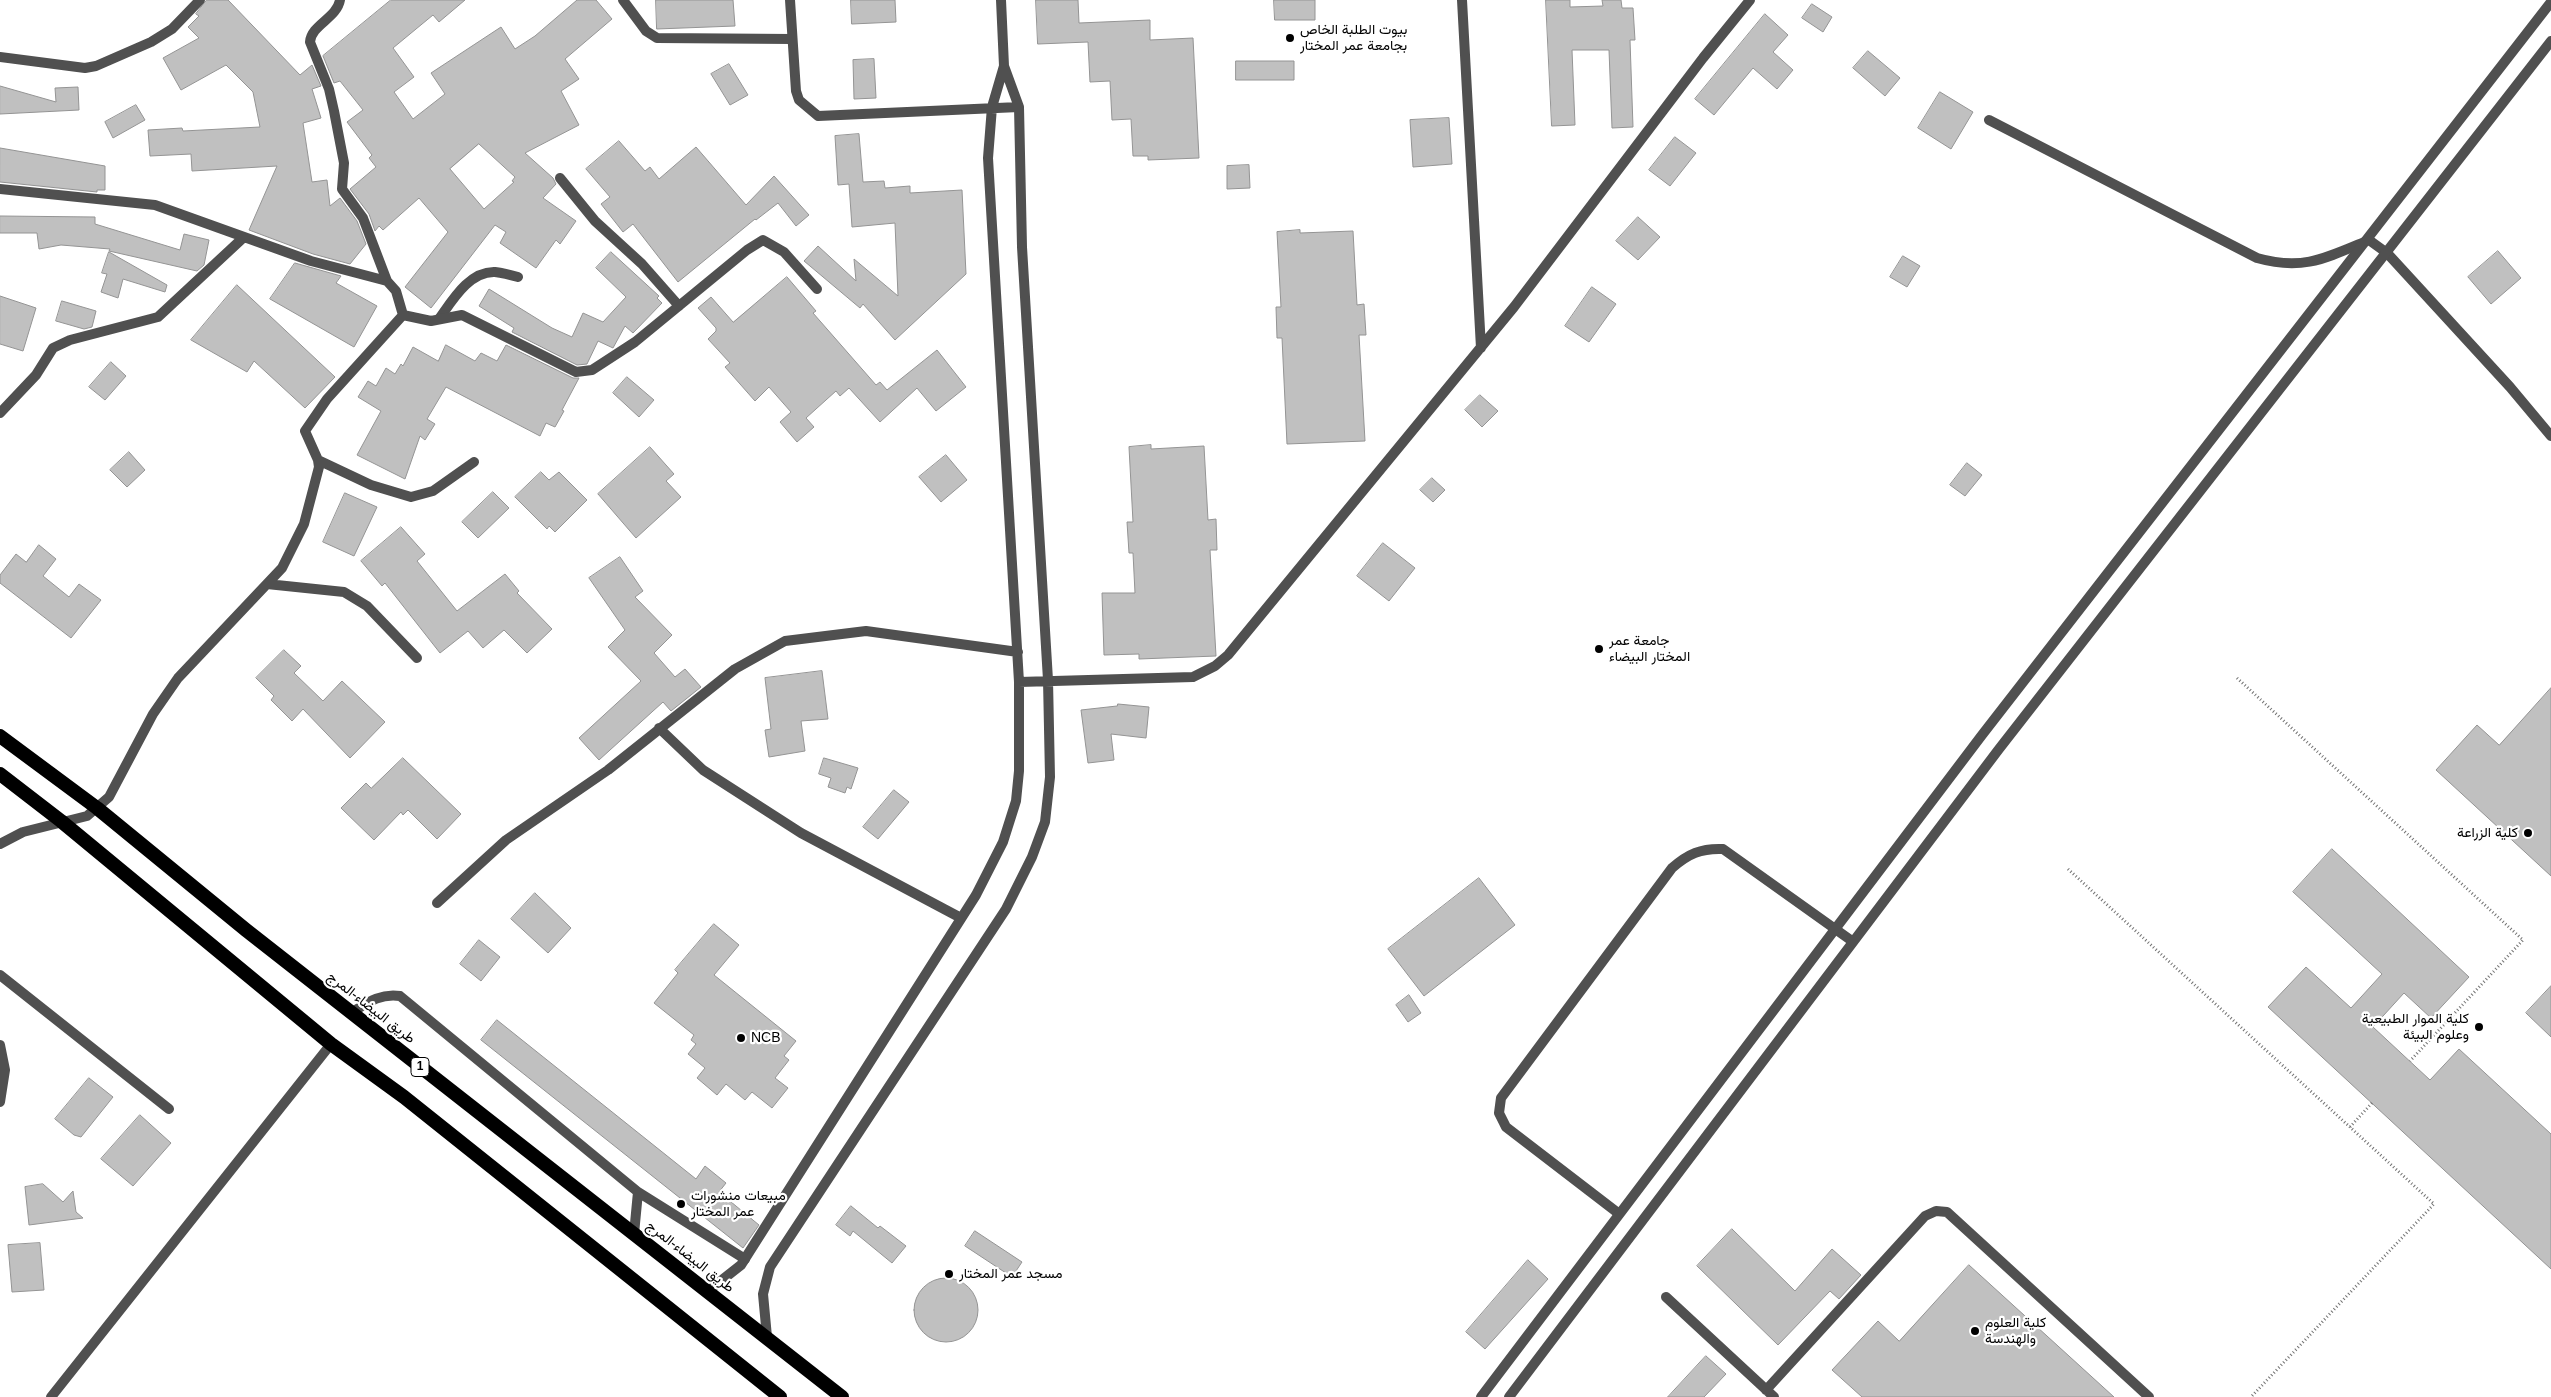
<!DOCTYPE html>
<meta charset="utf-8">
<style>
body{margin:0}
canvas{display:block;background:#fff}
</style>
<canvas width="2551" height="1397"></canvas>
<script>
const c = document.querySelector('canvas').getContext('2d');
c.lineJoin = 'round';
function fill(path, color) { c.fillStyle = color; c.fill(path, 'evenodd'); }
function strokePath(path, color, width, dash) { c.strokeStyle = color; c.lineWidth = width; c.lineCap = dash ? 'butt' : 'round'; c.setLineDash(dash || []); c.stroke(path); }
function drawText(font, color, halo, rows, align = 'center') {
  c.font = font + ' Helvetica,Vazirmatn,sans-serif'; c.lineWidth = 4.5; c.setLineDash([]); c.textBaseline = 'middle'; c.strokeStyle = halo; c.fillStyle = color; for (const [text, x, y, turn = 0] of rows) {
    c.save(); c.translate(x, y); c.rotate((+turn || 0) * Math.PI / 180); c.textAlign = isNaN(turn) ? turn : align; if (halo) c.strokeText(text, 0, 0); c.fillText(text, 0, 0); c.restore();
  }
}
const building = new Path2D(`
 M207,0H228L300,75L312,65L321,86L312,89L321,118L303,123L312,182L327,180L330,206L340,198L357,221L366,244L350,264L313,254L249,230L277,166L192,171L191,154L150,156L148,130L182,128L183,131L260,127L253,92L226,65L181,90L163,58L199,38L188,27L199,16L196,14Z
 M391,0H465L439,22L433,15L393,48L414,77L394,92L413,119L445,94L431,73L501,27L515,49L535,36L577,0H596L612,19L565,59L579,79L561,91L579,125L525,153L553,178L556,184L543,198L576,221L560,244L556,240L536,268L500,243L506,232L495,225L431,308L405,287L448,232L419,198L383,230L379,226L375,231L369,214L350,189L376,167L369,158L372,155L347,122L363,110L340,81L334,83L323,56ZM479,144L515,177L512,181L514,182L484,209L450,169Z
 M656,0H733L735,26L657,29Z
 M851,0H895L896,22L852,24Z
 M1036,0H1078L1079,23L1150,20V40L1193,38L1199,158L1148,160V156H1133L1131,119L1112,120L1110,81L1090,82L1088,42L1038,44Z
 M1274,0H1315V20H1275Z
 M1546,0H1570V7L1603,6L1602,0H1621L1622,8H1633L1635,40H1630L1633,127L1612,128L1609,50H1572L1575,125L1552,126Z
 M1812,4L1832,17L1823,32L1802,18Z
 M1765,14L1788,35L1773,52L1793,70L1777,89L1753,68L1714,115L1695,99Z
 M1868,51L1900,78L1885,96L1853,68Z
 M874,59L876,98L854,99L853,60Z
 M1236,61H1294V80H1236Z
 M729,64L748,95L730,105L711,74Z
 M0,86L56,102L55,88L78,87L79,110L0,114Z
 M1940,92L1973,112L1951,149L1918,128Z
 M136,105L145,120L113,138L105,122Z
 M1449,118L1452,164L1413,167L1410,120Z
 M859,134L863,182L884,181L885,188L910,186V193L962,190L966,274L895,340L863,304L860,308L804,261L818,246L856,281L854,259L898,296L895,223L852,227L849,184L838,185L835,136Z
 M1675,137L1696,153L1670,186L1649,170Z
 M619,141L645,171L650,167L659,179L696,147L746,205L774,176L809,215L796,226L778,203L756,220L755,219L678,282L633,224L623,232L601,204L610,197L586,169Z
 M0,148L105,166V190H97V192L0,182Z
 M1249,165L1250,188L1227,189V166Z
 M0,216L95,217V224L180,250L184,234L209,240L204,265L197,271L109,251L110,249L61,245L39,249L37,233H0Z
 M1638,217L1660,237L1638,260L1616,241Z
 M1300,230V233L1353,231L1357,305L1364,304L1366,335H1359L1365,441L1287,444L1282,338H1277L1276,307H1281L1277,232Z
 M2498,251L2521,278L2491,304L2468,277Z
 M109,252L167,285L165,292L123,279L118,298L101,292L107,274L102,273Z
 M611,252L659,296L657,298L662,303L633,333L625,326L613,348L598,341L587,364L577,365L512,332L514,328L479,306L489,289L552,328L572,337L583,313L603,322L626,297L596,268Z
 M1903,256L1920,266L1907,287L1890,277Z
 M295,263L341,276L336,283L377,306L354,347L270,299Z
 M787,277L816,311L813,313L876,385L880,382L887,390L937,350L966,387L936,411L917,388L880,422L849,388L840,396L836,391L806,418L814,427L797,442L780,422L791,412L769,387L755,401L725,367L730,363L708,339L716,331V328L698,308L711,297L733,322Z
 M237,285L335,377L305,408L254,361L247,372L191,340Z
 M1592,287L1616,304L1589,342L1565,326Z
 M0,296L36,308L23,351L0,344Z
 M62,301L96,311L92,327L84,329L56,321Z
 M446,345L475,361L481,353L497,361L506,345L573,378H579L562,410L564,411L555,427L546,423L540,436L446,387L427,419L435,424L425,440L420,436L405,479L357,455L381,411L358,397L368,381L376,386L386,368L395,374L401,364L403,366L413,347L438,361Z
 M111,362L126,376L105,400L89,387Z
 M627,377L654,400L639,417L613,393Z
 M1480,395L1498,411L1482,427L1465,410Z
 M1151,445V449L1204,446L1208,520L1216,519L1217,550H1210L1216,656L1139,659V654L1104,655L1102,593H1135L1133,553H1129L1127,522H1133L1129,447Z
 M650,447L674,474L666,481L681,497L636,538L598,494Z
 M129,452L145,470L127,487L110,470Z
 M946,455L967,480L941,502L919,477Z
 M1967,463L1982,475L1965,496L1950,485Z
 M541,472L549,480L559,472L587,500L555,532L549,526L547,529L515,497Z
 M1432,478L1445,490L1433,502L1420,490Z
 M493,492L509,508L478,538L462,522Z
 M345,493L377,507L354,556L323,542Z
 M401,527L425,554L417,561L457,611L505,574L519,591L517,593L552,629L527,653L504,630L483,648L468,631L440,653L385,583L382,586L361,561Z
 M1383,543L1415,568L1389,601L1357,576Z
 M39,545L56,559L43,576L69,597L79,584L101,600L71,638L0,583V575L16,554L26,562Z
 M620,557L643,591L635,597L672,635L654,653L675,677L685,669L701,687L671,711L663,702L599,760L579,738L641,681L608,647L625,630L589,578Z
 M284,650L301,666L294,673L323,701L342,681L385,722L350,758L303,709L292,721L271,700L274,696L256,678Z
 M822,671L828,719L801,721L805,751L769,757L765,730L771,729L765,678Z
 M2551,688V876L2436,770L2477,725L2499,745Z
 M1118,704L1149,707L1146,738L1111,734L1114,760L1088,763L1081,710L1117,706Z
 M403,758L461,814L437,839L408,810L403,815L401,812L374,840L341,808L366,783L371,788Z
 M824,758L858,768L851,789L847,787L845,793L828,787L831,778L819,774Z
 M894,790L909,802L878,839L863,827Z
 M2332,849L2469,977L2431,1018L2404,993L2373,1027L2430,1080L2459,1049L2551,1134V1269L2268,1007L2306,967L2351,1008L2382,974L2293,892Z
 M1479,878L1515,925L1424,996L1388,949Z
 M535,893L571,928L548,953L511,919Z
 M714,924L739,945L714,975L796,1041L784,1056L789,1060L775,1078L788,1088L772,1108L752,1092L745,1100L726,1084L717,1095L697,1078L705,1068L688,1054L696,1044L691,1040L694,1035L654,1003L678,973L675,970Z
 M479,940L500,957L481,981L460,964Z
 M2551,986V1037L2526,1013Z
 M1409,995L1421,1013L1408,1022L1396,1005Z
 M497,1020L696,1179L705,1166L726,1183L719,1192L759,1225L743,1248L481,1040Z
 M89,1078L113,1097L81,1137L74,1135L55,1119Z
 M140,1115L171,1143L133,1186L101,1159Z
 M43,1184L63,1202L73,1191L76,1212L83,1218L29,1225L25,1187Z
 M851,1206L878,1228L880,1226L906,1246L892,1263L853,1231L850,1236L836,1225Z
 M1732,1229L1795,1291L1832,1249L1861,1275L1839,1299L1830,1291L1778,1345L1697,1266Z
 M975,1231L1022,1262L1012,1277L965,1246Z
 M40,1243L44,1290L12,1292L8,1245Z
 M1528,1260L1548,1279L1485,1349L1466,1332Z
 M1969,1265L2114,1397H1862L1832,1370L1878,1321L1899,1341Z
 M914 1310a32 32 0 1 1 64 0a32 32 0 1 1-64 0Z
 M1706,1356L1726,1374L1704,1397H1668Z`);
fill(building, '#c0c0c0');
strokePath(building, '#949494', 1);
strokePath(new Path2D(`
 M2237,678L2523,940L2410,1061
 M2068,869L2434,1204L2251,1397
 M2350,1127L2372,1103`), '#727272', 3, [1, 2.5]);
strokePath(new Path2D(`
 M1989,120L2257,258C2303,271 2326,258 2369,240L2387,253L2510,387L2551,436
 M439,319C452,301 469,271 495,272C503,273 511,275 518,277
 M351,1013C367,1003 380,993 400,996L638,1192L634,1234
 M638,1192L745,1259
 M1618,1213L1506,1127L1499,1113L1501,1098L1672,868C1688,854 1701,848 1723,849L1852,941
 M1666,1297L1774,1397
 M1766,1390L1925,1216L1936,1211L1947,1212L2149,1397
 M51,1397L331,1044`), '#505050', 10);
strokePath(new Path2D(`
 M623,0L646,31L657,38L792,39
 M790,0L796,91L799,100L818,116L1019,107
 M1462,0L1481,348
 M0,57L85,68L96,66L151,42L172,29L200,0
 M560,178L595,221L642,264L679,306
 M0,189L155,205L311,261L387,281
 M403,315L431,321L462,315L576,372L592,370L635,342L747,250L763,240L784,252L817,289
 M0,413L36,375L53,348L70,340L158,317L244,237
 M318,460L371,485L411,497L433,491L474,462
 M267,584L344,592L367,606L417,658
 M1019,682L1193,677L1215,666L1228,655L1514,307L1703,58L1750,0
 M659,728L703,770L801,833L961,918
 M0,844L23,832L87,816L109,797L153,714L178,678L282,568L304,524L319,467L318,460L305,431L327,399L403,315L396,291L387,281L363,218L342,189L344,163L334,111L329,89L310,42C311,25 337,18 340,0
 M437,903L506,840L608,770L735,669L785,641L866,631L1018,652
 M0,975L169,1109
 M0,1045L5,1070L0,1102
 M708,1291L741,1265L976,895L1003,842L1016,801L1019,771V682L988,158L992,107L1004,66L1001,0
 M767,1337L763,1294L770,1267L1006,909L1032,857L1045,822L1050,777L1048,680L1022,247L1019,107L1004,66
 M1481,1397L1982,735L2551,2
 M1509,1397L1999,749L2551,41`), '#505050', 10);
strokePath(new Path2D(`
 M0,736L97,808L246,930L842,1397
 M0,774L61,821L331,1044L404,1097L780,1397`), '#000', 14);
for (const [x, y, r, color] of [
 [1290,38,5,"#000"],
 [1599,649,5,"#000"],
 [2528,833,5,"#000"],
 [2479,1027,5,"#000"],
 [741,1038,5,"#000"],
 [681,1204,5,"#000"],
 [949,1274,5,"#000"],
 [1975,1331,5,"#000"]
]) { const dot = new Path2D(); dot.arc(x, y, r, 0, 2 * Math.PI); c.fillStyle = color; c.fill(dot); strokePath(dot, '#fff', 2); }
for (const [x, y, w] of [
 [420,1067,18]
]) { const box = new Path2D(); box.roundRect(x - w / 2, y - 9.5, w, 19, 4); c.fillStyle = '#fff'; c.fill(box); strokePath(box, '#000', 1); }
drawText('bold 12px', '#000', null, [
 ["1",420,1067]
]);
drawText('14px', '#000', '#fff', [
 ["بيوت الطلبة الخاص",1300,30],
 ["بجامعة عمر المختار",1300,46],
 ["جامعة عمر",1609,641],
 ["المختار البيضاء",1609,657],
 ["كلية الزراعة",2518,833,"right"],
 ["كلية الموار الطبيعية",2469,1019,"right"],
 ["وعلوم البيئة",2469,1035,"right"],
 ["NCB",751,1038],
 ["مبيعات منشورات",691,1196],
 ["عمر المختار",691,1212],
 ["مسجد عمر المختار",959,1274],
 ["كلية العلوم",1985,1323],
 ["والهندسة",1985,1339]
], 'left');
drawText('14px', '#000', '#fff', [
 ["طريق البيضاء-المرج",371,1008,38],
 ["طريق البيضاء-المرج",690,1257,38]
]);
</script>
